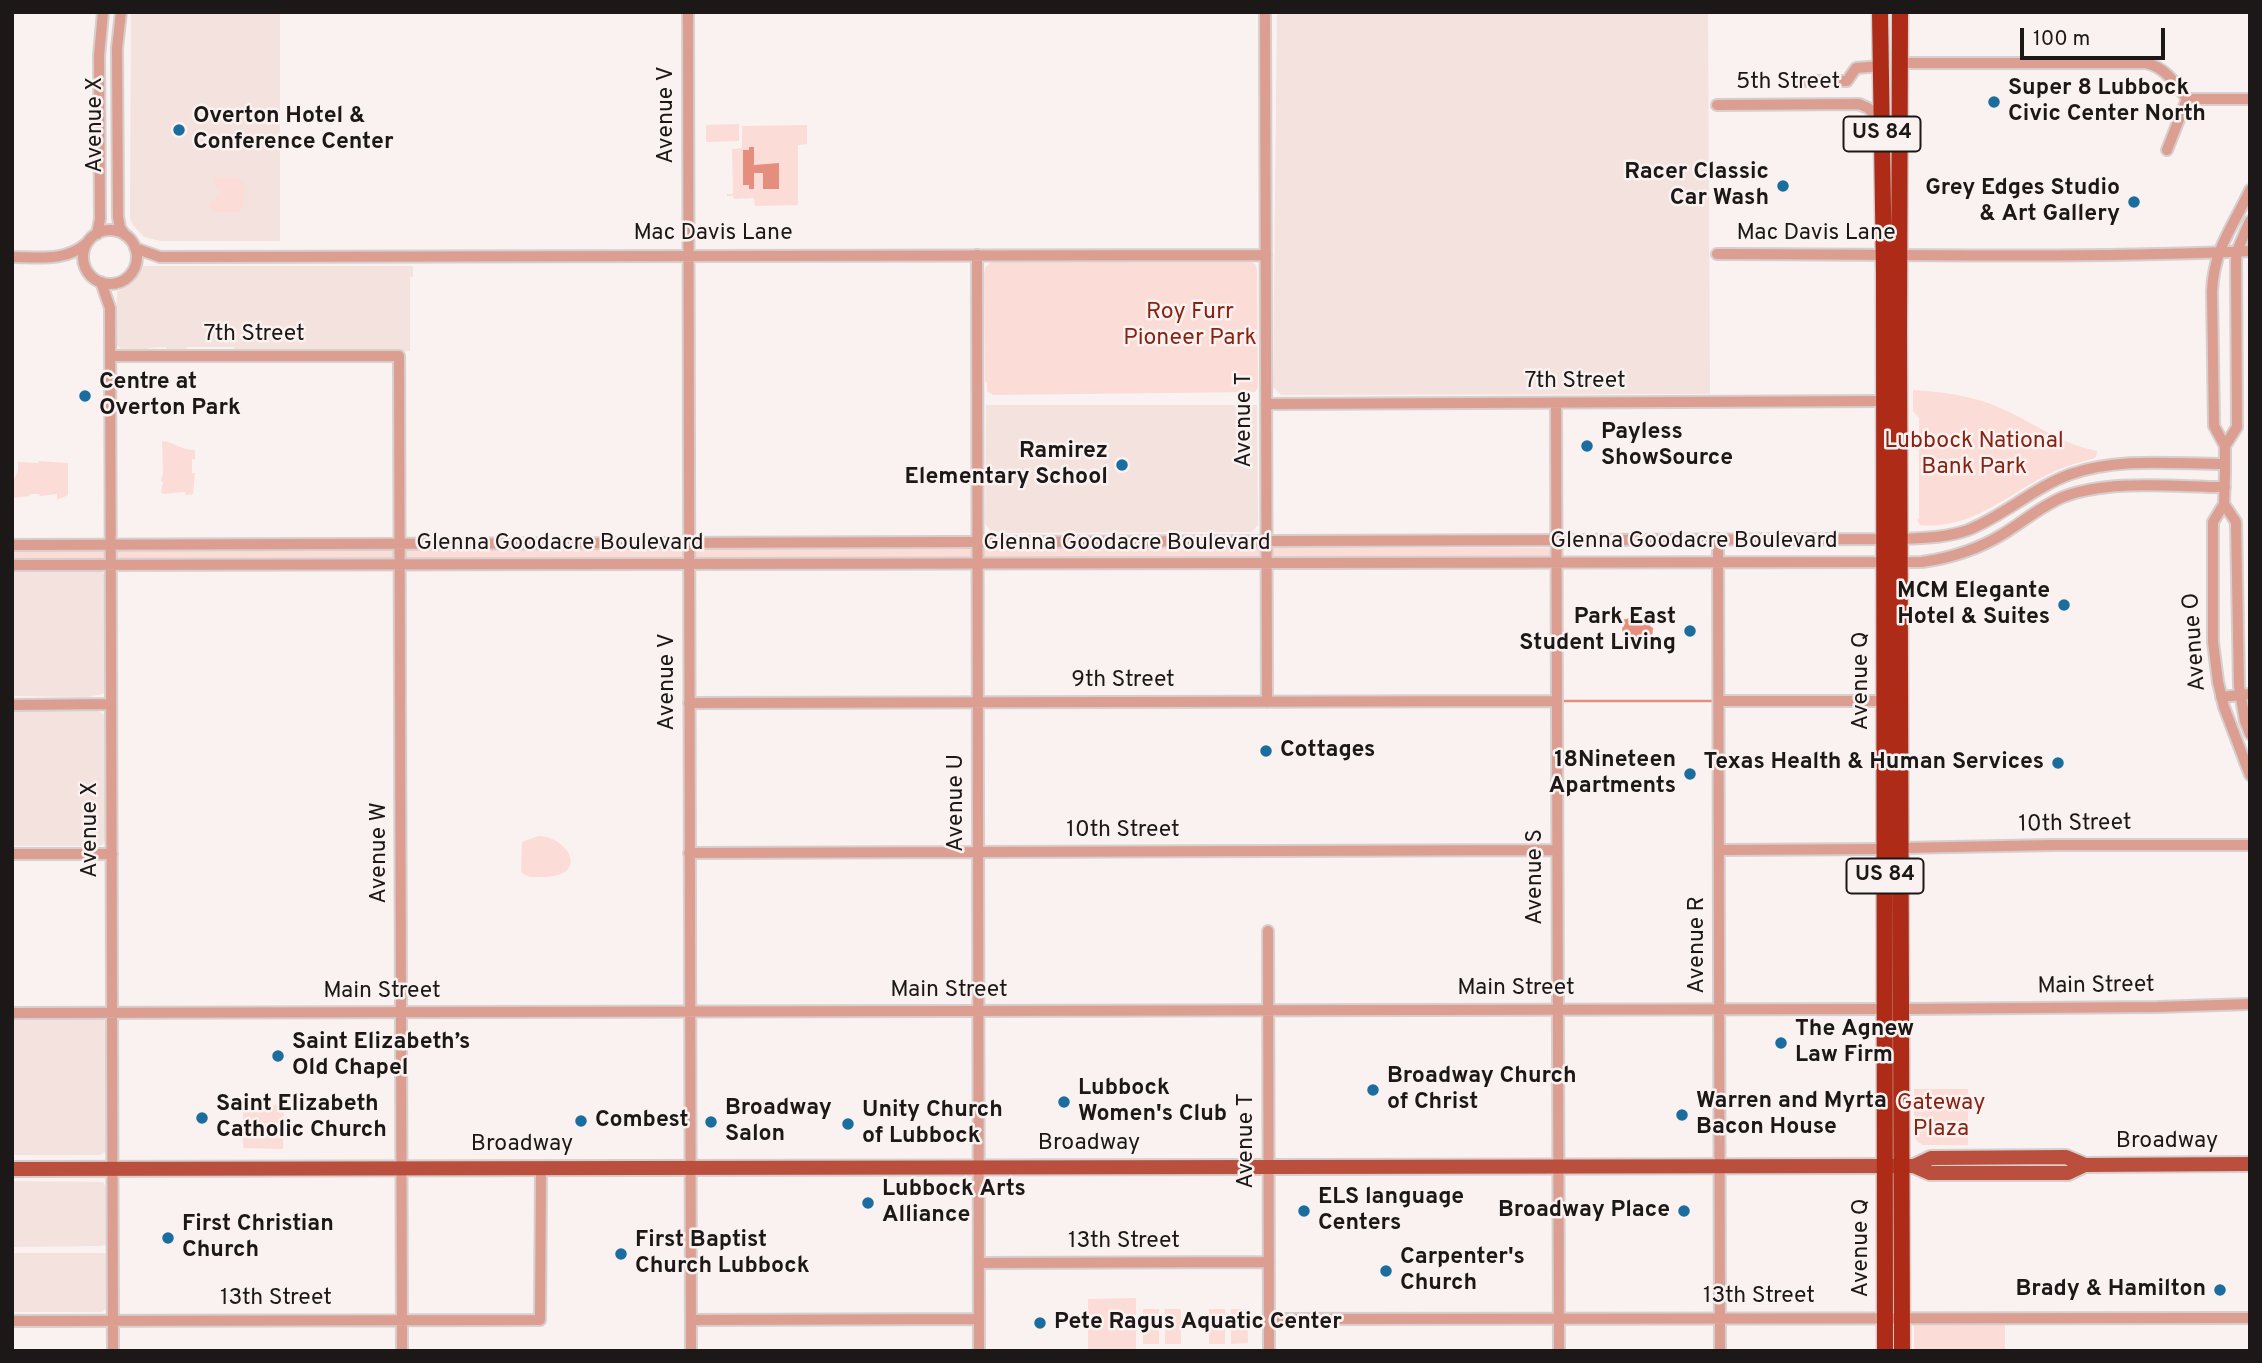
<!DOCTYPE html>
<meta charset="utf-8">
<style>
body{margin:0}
#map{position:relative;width:2262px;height:1363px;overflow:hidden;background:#faf2f0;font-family:Overpass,sans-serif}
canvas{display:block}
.frame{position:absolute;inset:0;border:14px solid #1b1817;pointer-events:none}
.scale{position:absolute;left:2020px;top:28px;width:145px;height:32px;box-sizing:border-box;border:4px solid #1b1817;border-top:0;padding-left:9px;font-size:21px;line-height:24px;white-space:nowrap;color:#1b1817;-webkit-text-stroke:5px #faf2f0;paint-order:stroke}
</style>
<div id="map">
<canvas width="2262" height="1363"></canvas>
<div class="frame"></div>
<div class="scale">100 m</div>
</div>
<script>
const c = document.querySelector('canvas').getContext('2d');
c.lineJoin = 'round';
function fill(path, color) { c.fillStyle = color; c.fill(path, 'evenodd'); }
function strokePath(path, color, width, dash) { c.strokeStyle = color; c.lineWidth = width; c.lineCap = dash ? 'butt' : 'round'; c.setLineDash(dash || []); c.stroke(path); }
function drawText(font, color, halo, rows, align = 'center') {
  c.font = font + ' Overpass,sans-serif'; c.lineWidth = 5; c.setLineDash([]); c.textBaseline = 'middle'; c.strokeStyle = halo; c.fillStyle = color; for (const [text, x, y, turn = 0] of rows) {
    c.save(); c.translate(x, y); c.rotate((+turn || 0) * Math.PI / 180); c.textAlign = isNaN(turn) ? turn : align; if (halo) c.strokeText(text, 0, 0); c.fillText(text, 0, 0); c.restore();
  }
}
fill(new Path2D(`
 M131,12H280V241H160L144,237L133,225L130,218Z
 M1277,12H1708L1710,394L1281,395L1273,387Z
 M142,266H413V277H410V351H235L234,347H187V351H167L166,347L148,348V351H124L116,345L117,292L135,279Z
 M986,405H1257L1258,525L1252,532L993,533L985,524Z
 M12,570H99L105,575L106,690L103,694L87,697L12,696Z
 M12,711H98L104,715L106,726L107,837L103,844L98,846H12Z
 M99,1019L104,1020L107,1027L106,1152L100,1155H12V1020Z
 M12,1181L103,1182L107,1188V1244L101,1246L12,1247Z
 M12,1253H107L106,1309L102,1312H12Z`), '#f3e2de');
fill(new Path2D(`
 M739,124V141L706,142V125Z
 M807,125V144L798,145V205L755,206L754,198L734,199L733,196H727V194H733L732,149L742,148V126Z
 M213,177H237L244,185L243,207L239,212H215L209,205L222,192L213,182Z
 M1246,260L1255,264L1257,270L1258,387L1255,392L993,395L987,391V383L985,381L984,274L985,268L992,261Z
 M1913,390C1948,392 1981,397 2013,414C2043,429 2063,444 2097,451L2096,457L2092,459C2076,463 2060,468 2045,476C2005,497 1969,530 1920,525L1917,520L1919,518V418L1913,411Z
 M162,441C175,442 180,450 195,450V459H192V473H195L193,494L186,495L185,492L163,494L161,492L163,482L161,481L163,473Z
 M39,461L68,463V495L57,500V494L40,496L39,494H30L29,496L12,498V484L18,470V462L38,463Z
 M957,545L1003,548H1548L1552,556L1550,560L12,561V548Z
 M538,836C568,836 592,877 542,877C533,877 527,878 521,872L522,842Z
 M1914,1089H1968V1145H1923L1918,1142L1914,1137Z
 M243,1104L284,1105L283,1149L243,1148Z
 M1136,1298V1351H1088V1299Z
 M1143,1309H1159V1344H1143Z
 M1165,1309H1181V1344H1165Z
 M1209,1309H1225V1344H1209Z
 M1231,1309H1247L1248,1343L1231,1344Z
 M1914,1318H2005V1351H1914Z`), '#fcdcd6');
fill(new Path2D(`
 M749,147H754V165L779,163V189H763V173H754V189H749V185H743V150H749Z
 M1634,617L1652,620L1650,626L1653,628L1652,638L1649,645H1625L1622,628L1624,626L1622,620Z`), '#e58e7d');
strokePath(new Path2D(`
 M1560,701H1714`), '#e58e7d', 2.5);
const minor = new Path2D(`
 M121,12L117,48L118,217L120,228L125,235
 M688,12L691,1351
 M1265,12L1267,702
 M1899,63H2146C2165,67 2176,84 2187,99
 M1798,81H1847L1856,68L1881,66
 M2187,99H2250
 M1717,105L1859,104L1868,108L1882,121
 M2167,150L2187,99
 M2250,190C2233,227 2214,248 2212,291L2214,426L2225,446V474L2224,504L2213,522V642L2218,682L2224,707L2250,775
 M83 257a27 27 0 1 1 54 0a27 27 0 1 1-54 0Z
 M97,234L100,219L99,56L103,12
 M135,248L160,257L1266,255
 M1717,254C1894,254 2072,259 2250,251
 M977,255L979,1351
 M12,257C38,257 66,262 87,243
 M101,282L110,308L113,1351
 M110,356H399L402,1351
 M1556,403L1559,1351
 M1266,404L1885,401
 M2225,446L2237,427L2236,260L2237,251L2250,221
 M2224,504L2236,522L2239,686L2245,721L2250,734
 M1718,539L1720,1351
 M12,545L1899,539C1922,538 1946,538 1968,530C2004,516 2034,487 2071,474C2119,457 2175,464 2225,464
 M12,565L1922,562C1950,558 1979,549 2003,534C2023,522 2041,506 2063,497C2110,479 2175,487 2225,487
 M2221,697L2250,694
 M1719,701H1885
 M689,703L1557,701
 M12,705L111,704
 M1901,848L2054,845H2250
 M1719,850L1885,849
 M689,853L1557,850
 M12,854H112
 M1268,931L1269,1351
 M1901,1009L2157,1007L2250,1004
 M12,1013L1885,1009
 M979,1263L1269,1262
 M1269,1319L2250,1318
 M691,1320L979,1319
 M12,1321L540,1320L541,1168`);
const major = new Path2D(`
 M1914,1166L1930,1173H2068L2085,1165
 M12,1169L1901,1166H1914L1931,1158L2066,1157L2085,1165L2250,1164`);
const highway = new Path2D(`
 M1880,12L1884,273L1885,1351
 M1900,12L1899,333L1902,1351`);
strokePath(minor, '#d6cfcd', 14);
strokePath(major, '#d6cfcd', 18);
strokePath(highway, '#d6cfcd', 19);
strokePath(minor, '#db9e91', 10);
strokePath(major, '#bb4f3d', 14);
strokePath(highway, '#ad2b17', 16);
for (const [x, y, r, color] of [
 [1994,102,7,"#1c6d9f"],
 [179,130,7,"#1c6d9f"],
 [1783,186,7,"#1c6d9f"],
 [2134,202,7,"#1c6d9f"],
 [85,396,7,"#1c6d9f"],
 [1587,446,7,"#1c6d9f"],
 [1122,465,7,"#1c6d9f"],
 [2064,605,7,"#1c6d9f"],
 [1690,631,7,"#1c6d9f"],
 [1266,751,7,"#1c6d9f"],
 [2058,763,7,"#1c6d9f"],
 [1690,774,7,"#1c6d9f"],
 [1781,1043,7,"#1c6d9f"],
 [278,1056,7,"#1c6d9f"],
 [1373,1090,7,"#1c6d9f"],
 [1064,1102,7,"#1c6d9f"],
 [1682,1115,7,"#1c6d9f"],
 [202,1118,7,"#1c6d9f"],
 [581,1121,7,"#1c6d9f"],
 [711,1122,7,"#1c6d9f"],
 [848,1124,7,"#1c6d9f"],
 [868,1203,7,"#1c6d9f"],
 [1304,1211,7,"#1c6d9f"],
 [1684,1211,7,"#1c6d9f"],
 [168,1238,7,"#1c6d9f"],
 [621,1254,7,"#1c6d9f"],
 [1386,1271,7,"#1c6d9f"],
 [2220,1290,7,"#1c6d9f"],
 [1040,1323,7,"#1c6d9f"]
]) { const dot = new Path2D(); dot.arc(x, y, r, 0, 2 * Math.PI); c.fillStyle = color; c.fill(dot); strokePath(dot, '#faf2f0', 2.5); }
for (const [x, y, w] of [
 [1882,134,77],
 [1885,876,77]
]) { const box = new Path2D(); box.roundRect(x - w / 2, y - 17.5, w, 35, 5); c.fillStyle = '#faf2f0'; c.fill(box); strokePath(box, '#1b1817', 2); }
drawText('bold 21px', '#1b1817', null, [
 ["US 84",1882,134],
 ["US 84",1885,876]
]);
drawText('23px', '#1b1817', '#faf2f0', [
 ["5th Street",1788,83],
 ["Avenue V",667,115,-90],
 ["Avenue X",96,125,-90],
 ["Mac Davis Lane",713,234],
 ["Mac Davis Lane",1816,234],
 ["7th Street",254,335],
 ["7th Street",1575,382],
 ["Avenue T",1245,420,-90],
 ["Glenna Goodacre Boulevard",1694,542],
 ["Glenna Goodacre Boulevard",560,544],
 ["Glenna Goodacre Boulevard",1127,544],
 ["Avenue O",2196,642,-94],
 ["9th Street",1123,681],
 ["Avenue Q",1862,681,-90],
 ["Avenue V",668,682,-90],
 ["Avenue U",957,803,-90],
 ["10th Street",2075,825,-1],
 ["Avenue X",91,830,-90],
 ["10th Street",1123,831],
 ["Avenue W",380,853,-90],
 ["Avenue S",1536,877,-90],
 ["Avenue R",1698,945,-90],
 ["Main Street",2096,987,-1],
 ["Main Street",1516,989],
 ["Main Street",949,991],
 ["Main Street",382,992],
 ["Avenue T",1247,1141,-90],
 ["Broadway",2167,1142],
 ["Broadway",1089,1144],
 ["Broadway",522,1145],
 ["13th Street",1124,1242],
 ["Avenue Q",1862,1248,-90],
 ["13th Street",1759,1297],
 ["13th Street",276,1299]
]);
drawText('bold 23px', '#1b1817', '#faf2f0', [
 ["Super 8 Lubbock",2008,89],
 ["Civic Center North",2008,115],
 ["Overton Hotel &",193,117],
 ["Conference Center",193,143],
 ["Racer Classic",1769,173,"right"],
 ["Car Wash",1769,199,"right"],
 ["Grey Edges Studio",2120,189,"right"],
 ["& Art Gallery",2120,215,"right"],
 ["Centre at",99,383],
 ["Overton Park",99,409],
 ["Payless",1601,433],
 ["ShowSource",1601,459],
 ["Ramirez",1108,452,"right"],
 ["Elementary School",1108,478,"right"],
 ["MCM Elegante",2050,592,"right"],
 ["Hotel & Suites",2050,618,"right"],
 ["Park East",1676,618,"right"],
 ["Student Living",1676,644,"right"],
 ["Cottages",1280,751],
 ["18Nineteen",1676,761,"right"],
 ["Apartments",1676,787,"right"],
 ["Texas Health & Human Services",2044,763,"right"],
 ["The Agnew",1795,1030],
 ["Law Firm",1795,1056],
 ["Saint Elizabeth’s",292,1043],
 ["Old Chapel",292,1069],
 ["Broadway Church",1387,1077],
 ["of Christ",1387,1103],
 ["Lubbock",1078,1089],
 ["Women's Club",1078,1115],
 ["Warren and Myrta",1696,1102],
 ["Bacon House",1696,1128],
 ["Saint Elizabeth",216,1105],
 ["Catholic Church",216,1131],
 ["Broadway",725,1109],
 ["Salon",725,1135],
 ["Unity Church",862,1111],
 ["of Lubbock",862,1137],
 ["Combest",595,1121],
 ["Lubbock Arts",882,1190],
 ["Alliance",882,1216],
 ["ELS language",1318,1198],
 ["Centers",1318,1224],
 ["Broadway Place",1670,1211,"right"],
 ["First Christian",182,1225],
 ["Church",182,1251],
 ["First Baptist",635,1241],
 ["Church Lubbock",635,1267],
 ["Carpenter's",1400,1258],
 ["Church",1400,1284],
 ["Brady & Hamilton",2206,1290,"right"],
 ["Pete Ragus Aquatic Center",1054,1323]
], 'left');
drawText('23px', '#882313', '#faf2f0', [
 ["Roy Furr",1190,313],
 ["Pioneer Park",1190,339],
 ["Lubbock National",1974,442],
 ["Bank Park",1974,468],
 ["Gateway",1941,1104],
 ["Plaza",1941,1130]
]);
</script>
